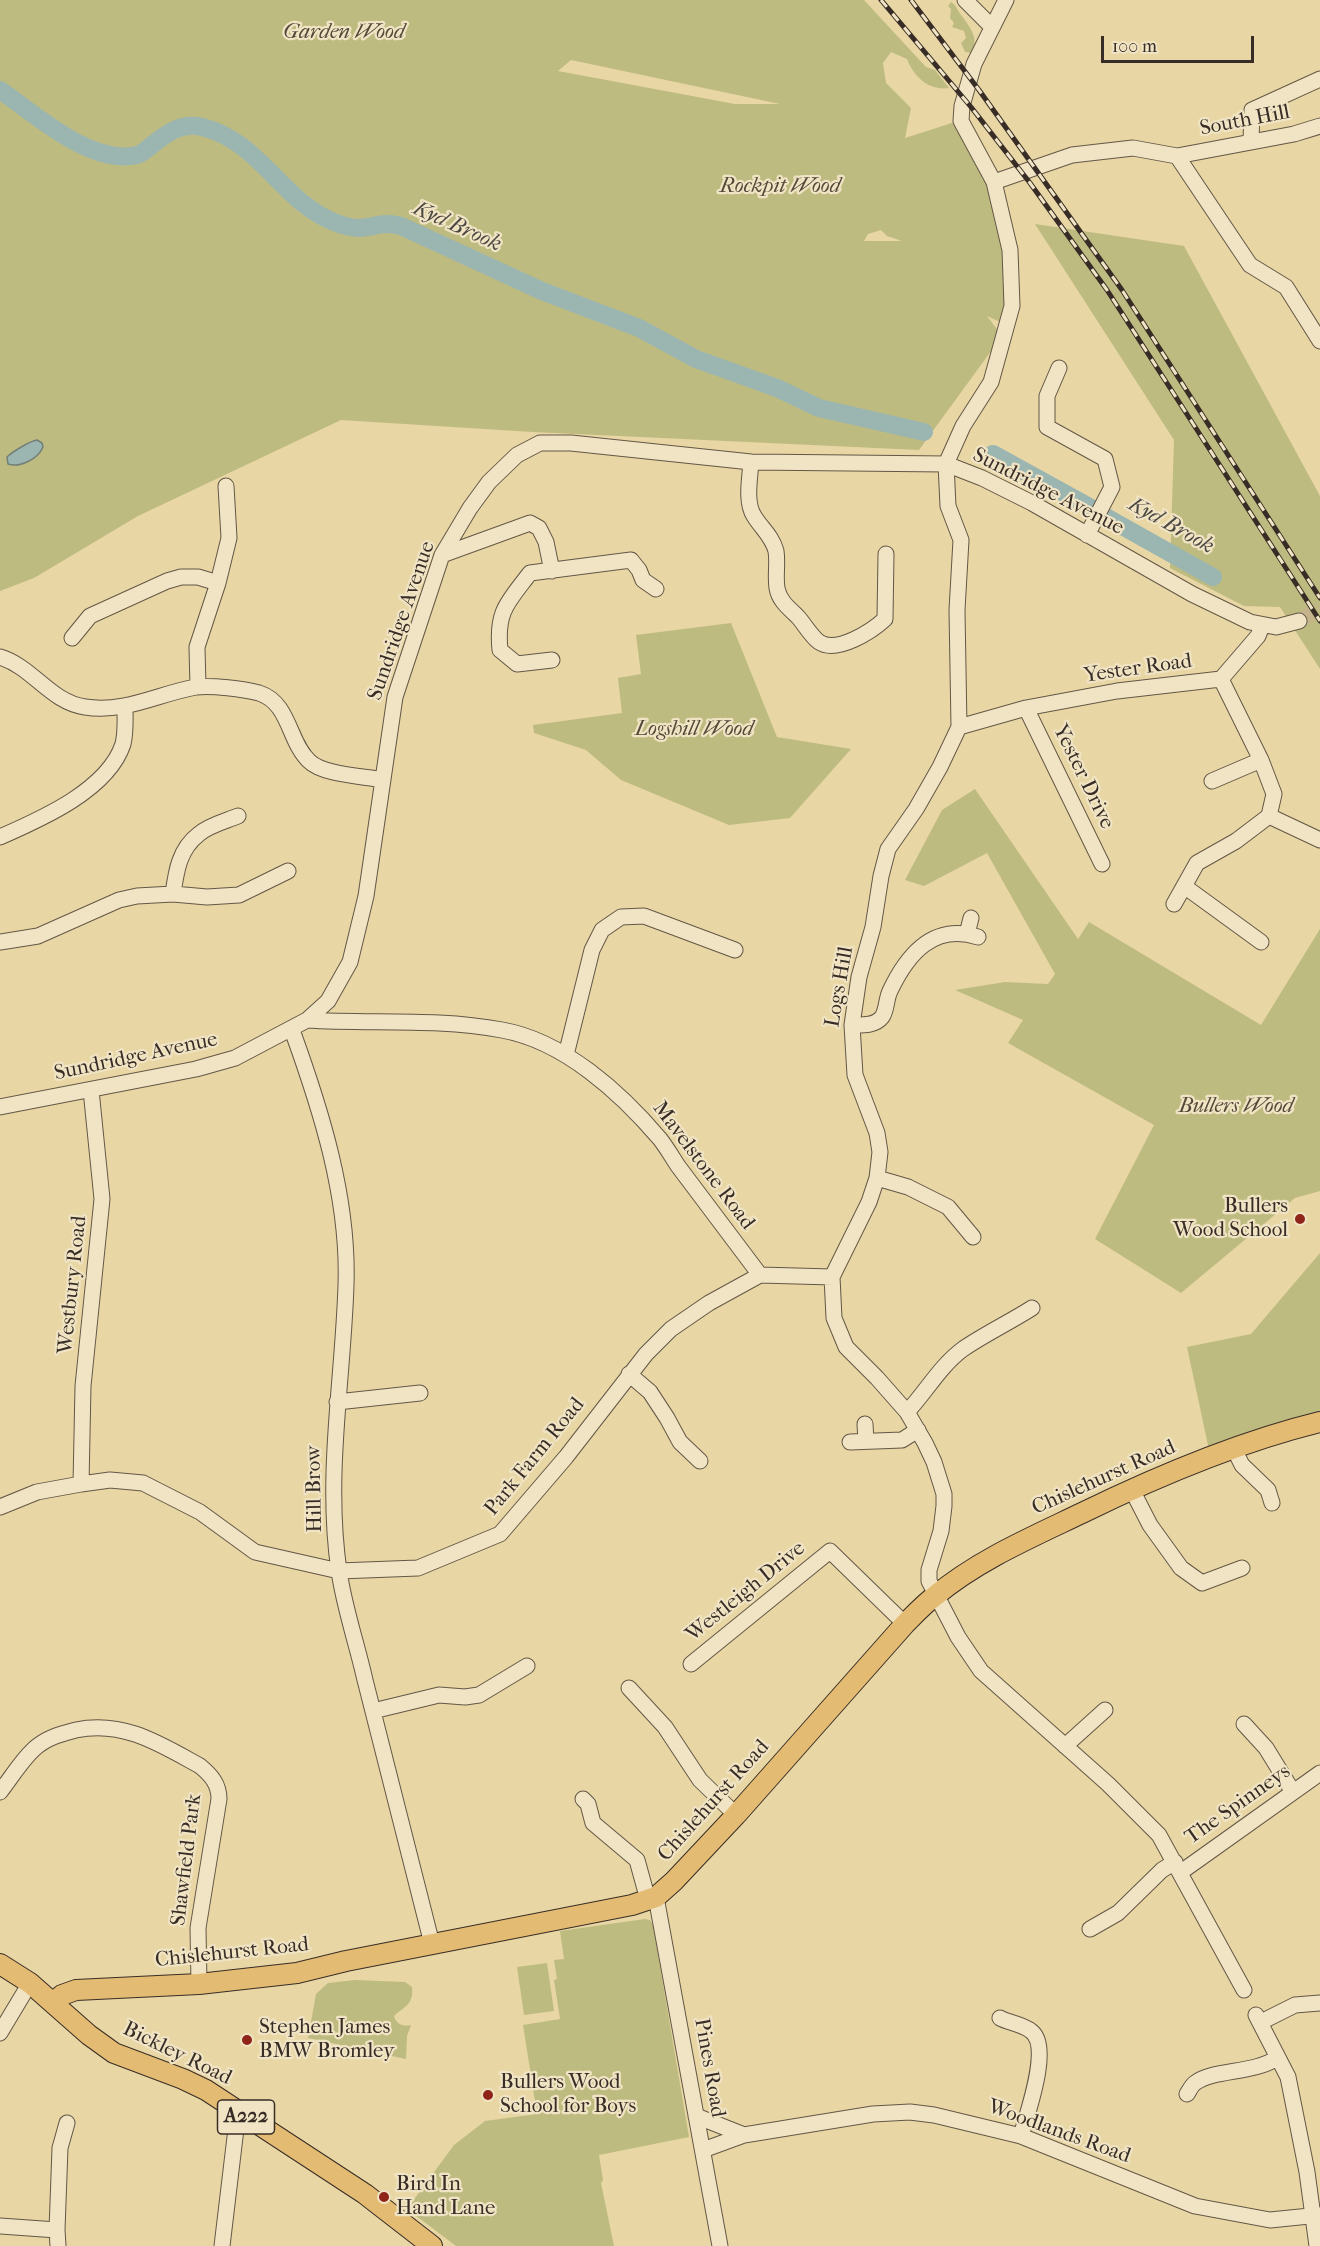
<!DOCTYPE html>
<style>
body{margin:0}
#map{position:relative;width:1320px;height:2246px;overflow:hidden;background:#e8d6a4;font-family:"IM FELL French Canon",serif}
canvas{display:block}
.scale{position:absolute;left:1101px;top:36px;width:153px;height:27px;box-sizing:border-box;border:3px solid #382d26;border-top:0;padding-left:8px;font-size:18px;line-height:21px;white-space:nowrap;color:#382d26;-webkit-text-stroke:4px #f0e4c4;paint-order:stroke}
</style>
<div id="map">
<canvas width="1320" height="2246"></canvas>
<div class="scale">100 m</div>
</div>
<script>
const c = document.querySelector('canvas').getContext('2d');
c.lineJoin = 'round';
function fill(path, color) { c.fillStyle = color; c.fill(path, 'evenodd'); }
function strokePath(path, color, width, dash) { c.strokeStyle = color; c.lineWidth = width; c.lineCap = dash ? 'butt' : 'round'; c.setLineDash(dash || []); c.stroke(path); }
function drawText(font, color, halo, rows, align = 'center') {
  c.font = font + ' "IM FELL French Canon",serif'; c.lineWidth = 4.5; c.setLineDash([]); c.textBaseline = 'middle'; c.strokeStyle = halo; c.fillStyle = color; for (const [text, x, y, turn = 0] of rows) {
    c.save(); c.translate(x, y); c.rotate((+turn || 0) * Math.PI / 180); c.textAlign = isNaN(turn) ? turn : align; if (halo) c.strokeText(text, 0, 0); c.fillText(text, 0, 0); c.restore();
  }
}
fill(new Path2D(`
 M0,0H864L926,67L935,70L949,88C929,91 914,77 907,59L891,52L883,63L886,83L911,108L905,138L955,122L990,184L1003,253L1006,304L1000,322L987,316L1002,336L919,450L533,432L341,420L138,516L34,578L0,591ZM571,60L780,104H781H735L558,71ZM881,230L887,236L902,241H864L868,234Z
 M951,2C956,5 956,8 959,12C968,25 981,38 971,53L965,52L961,43L966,38L964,31L952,27L954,23L950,18L951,9L948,6Z
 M1035,224L1184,246L1320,496V669L1280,607L1244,606L1170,568L1174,440Z
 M731,623L777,737L851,749L790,818L729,825L621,780L586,750L534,733L533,725L622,713L618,678L641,674L636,635Z
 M975,789L1078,939L1089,922L1261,1025L1320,929V1191L1295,1198L1181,1293L1095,1239L1154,1125L1008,1043L1023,1020L955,990L1005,982L1048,984L1055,974L987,853L924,886L905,880L942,810Z
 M1320,1253V1413L1209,1450L1187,1347L1251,1334Z
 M645,1919L650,1920L653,1925L689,2137L599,2155L603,2180L601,2183L614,2246H456L407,2209L454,2145L485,2121L537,2114L523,2025L560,2019L554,1980L557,1979L554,1960L564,1959L560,1931Z
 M547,1963L554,2011L524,2015L517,1967Z
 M355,1980L405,1982L412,1987C414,2004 405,2006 394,2016C396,2024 403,2027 411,2025L407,2036L406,2059L308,2038L316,1994L328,1983Z`), '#bebb80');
const water = new Path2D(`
 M37,440L42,443L43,447C38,459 20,468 8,464L7,457C12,452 30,441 37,440Z`);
fill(water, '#9bb6b1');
strokePath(water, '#737f79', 1.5);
strokePath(new Path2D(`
 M0,90C35,114 91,166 137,155C142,154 148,148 152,145C167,133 182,122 202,127C260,141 281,201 334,222C341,225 352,228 360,228C376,227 382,221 401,226L542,291L639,328L696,359L777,388L819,408L924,432
 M993,454L1091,508
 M1106,517L1213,577`), '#9bb6b1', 18);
strokePath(new Path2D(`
 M1299,621L1320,608`), '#c5b48b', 15, [15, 8]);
const minor = new Path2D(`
 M965,0L991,26
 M1006,0L974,64L962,106L961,121L994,182L1010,250L1012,306L991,382L963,426L946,464L948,506L961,540L957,610L959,727L940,767L916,809L888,849L881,876L873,927L859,977L852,1025L855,1075L877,1133L880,1152L877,1178L869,1202L832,1277L834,1318L846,1347L877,1378L907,1412L925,1443L934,1462L944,1494V1506L941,1531L929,1570V1581L958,1637L981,1671L1108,1784L1159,1835L1244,1990
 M1251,141L1252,110L1320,79
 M1177,156L1294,134L1320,126
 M994,182L1072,155L1133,148L1177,156L1250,265L1286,287L1320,341
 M1059,368L1047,396V427L1105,459L1112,487L1087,535
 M751,462C750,478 745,502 754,516C762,529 772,536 776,551C778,563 775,576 777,588C779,601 790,609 798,617C805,625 811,636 819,642C837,654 872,631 885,619L886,554
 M442,555L530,523L539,528L546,542L552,571
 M72,638L90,616L167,581L181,577H198L218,583
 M0,657C33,667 50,702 85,707C126,713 157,694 196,687C212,685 243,689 259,693C290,703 288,741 309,761C323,775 363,776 383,780
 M552,660L517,664L500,650C496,611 508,602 530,573L631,560L639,570L643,580L656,589
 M198,687L197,647L218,583L229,538L226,486
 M1026,708L1102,864
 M959,727L1026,708L1117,691L1221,679L1258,636L1262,626
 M1212,781L1261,760
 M1269,816L1320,840
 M0,837C41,819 108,790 123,744C126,732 125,719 125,707
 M1184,886L1261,942
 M173,894C176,872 179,849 199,834C209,825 226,821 238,816
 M1174,904L1197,863L1236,841L1269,816L1274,794L1261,760L1221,679
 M967,934L971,918
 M0,942L38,936L119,900L137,896L173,894L207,897L239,895L288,871
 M307,1020C373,1024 436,1018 502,1030C564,1041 621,1093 660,1139C667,1148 672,1157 678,1166C705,1202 733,1239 760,1275
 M852,1025C862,1025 875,1026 882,1017C887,1010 886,999 890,991C908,953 934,923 978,937
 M292,1030C321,1110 349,1198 346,1285C343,1381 325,1475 339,1571C344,1607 357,1644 365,1680C387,1768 410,1856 432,1944
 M566,1055L592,950L602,930L621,917L644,916L735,950
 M0,1107L196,1069L235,1058L307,1020L328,1001L350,962L366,896L395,697L442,555L470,508L489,482L517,455L540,443H571L751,462L946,464L982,478L1032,503L1192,594L1250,622L1276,627L1299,621
 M877,1178L908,1187L948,1207L973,1237
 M629,1374L650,1392L667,1418L680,1442L700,1461
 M337,1402L420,1393
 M907,1412C926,1392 940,1366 963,1349C985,1334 1010,1322 1032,1308
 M865,1424L866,1441
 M850,1442L902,1440L918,1430
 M1234,1449L1242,1465L1268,1490L1272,1503
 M81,1484L83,1386L102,1199L91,1090
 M1132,1490L1150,1525L1181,1568L1202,1583L1242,1568
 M0,1507L37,1492L81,1484L110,1480L143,1483L200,1512L255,1552L339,1571L418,1568L500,1534L566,1457L646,1354L671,1329L709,1303L760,1275L832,1277
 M691,1664L830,1551L905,1624
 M629,1688L665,1727L700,1780L736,1815
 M373,1711L439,1695L465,1697L479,1695L527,1666
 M1244,1724L1266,1748L1293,1792
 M1065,1746L1105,1710
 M0,1792C11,1778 21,1761 34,1749C46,1738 60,1734 76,1730C123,1720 160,1744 200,1766C211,1775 219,1784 219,1799L198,1928L199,1984
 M583,1799L588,1804L593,1823L637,1860L648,1900
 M1181,1872L1320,1773
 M656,1897L720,2246
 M1090,1929L1118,1913L1162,1870L1175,1862
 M1256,2015L1288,2077L1307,2172L1317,2246
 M1000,2018C1009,2023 1022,2024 1031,2031C1052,2046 1027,2114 1021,2136
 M1261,2022L1295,2005L1320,2003
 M0,2033L30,1983
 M1187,2094C1189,2091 1192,2085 1195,2083C1214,2069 1253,2074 1277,2058
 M696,2116L744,2135L703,2150
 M744,2135L873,2114L910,2112L934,2115L1021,2136L1195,2206L1270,2220L1320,2215
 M0,2226L57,2230L58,2246
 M57,2230L60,2148L67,2123
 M222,2246L238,2112`);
const major = new Path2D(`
 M0,1964L30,1983L89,2035L114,2053L183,2079L206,2090L365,2194L432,2246
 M54,2002L62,1995L76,1990L199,1984L297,1973L346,1961L632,1905L656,1897L674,1881L736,1815L905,1624C914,1615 924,1604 935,1596C978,1560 1032,1537 1082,1513C1158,1476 1238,1442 1320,1422`);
strokePath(minor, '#645746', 17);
strokePath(major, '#382d26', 22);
strokePath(minor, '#f0e4c4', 15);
strokePath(major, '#e4bb72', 20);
const rail = new Path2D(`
 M881,0L971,107L1030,183L1107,290L1320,621
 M911,0L979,90L1122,290L1320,598`);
strokePath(rail, '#382d26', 5);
strokePath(rail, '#f0e4c4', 3, [9]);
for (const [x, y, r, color] of [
 [1300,1219,6,"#8f2418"],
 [247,2040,6,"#8f2418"],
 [488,2095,6,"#8f2418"],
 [384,2197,6,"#8f2418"]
]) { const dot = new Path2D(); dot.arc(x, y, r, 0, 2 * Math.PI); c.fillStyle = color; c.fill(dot); strokePath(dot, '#f0e4c4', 2); }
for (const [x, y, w] of [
 [246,2117,57]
]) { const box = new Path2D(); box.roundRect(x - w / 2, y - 17, w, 34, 4.5); c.fillStyle = '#f0e4c4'; c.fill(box); strokePath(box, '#382d26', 1.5); }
drawText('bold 20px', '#382d26', null, [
 ["A222",246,2117]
]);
drawText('italic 21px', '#534938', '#f0e4c4', [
 ["Garden Wood",344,33],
 ["Rockpit Wood",780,187],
 ["Logshill Wood",694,730],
 ["Bullers Wood",1236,1107]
]);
drawText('21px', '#382d26', '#f0e4c4', [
 ["South Hill",1245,121,-11],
 ["Sundridge Avenue",1048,492,27],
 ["Sundridge Avenue",402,621,-71],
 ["Yester Road",1138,669,-8],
 ["Yester Drive",1083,777,64],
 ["Logs Hill",840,987,-80],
 ["Sundridge Avenue",136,1057,-12],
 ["Mavelstone Road",703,1166,53],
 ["Westbury Road",73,1285,-84],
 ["Park Farm Road",535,1457,-51],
 ["Chislehurst Road",1104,1478,-24],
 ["Hill Brow",315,1489,-91],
 ["Westleigh Drive",746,1592,-39],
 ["Chislehurst Road",714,1801,-48],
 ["The Spinneys",1238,1805,-35],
 ["Shawfield Park",187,1860,-83],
 ["Chislehurst Road",232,1953,-6],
 ["Bickley Road",177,2054,26],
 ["Pines Road",709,2068,80],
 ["Woodlands Road",1059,2132,20]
]);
drawText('21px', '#382d26', '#f0e4c4', [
 ["Bullers",1288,1207,"right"],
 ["Wood School",1288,1231,"right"],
 ["Stephen James",259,2028],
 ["BMW Bromley",259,2052],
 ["Bullers Wood",500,2083],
 ["School for Boys",500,2107],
 ["Bird In",396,2185],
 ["Hand Lane",396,2209]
], 'left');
drawText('italic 22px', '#4c4842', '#f0e4c4', [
 ["Kyd Brook",457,227,24],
 ["Kyd Brook",1171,526,29]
]);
</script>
